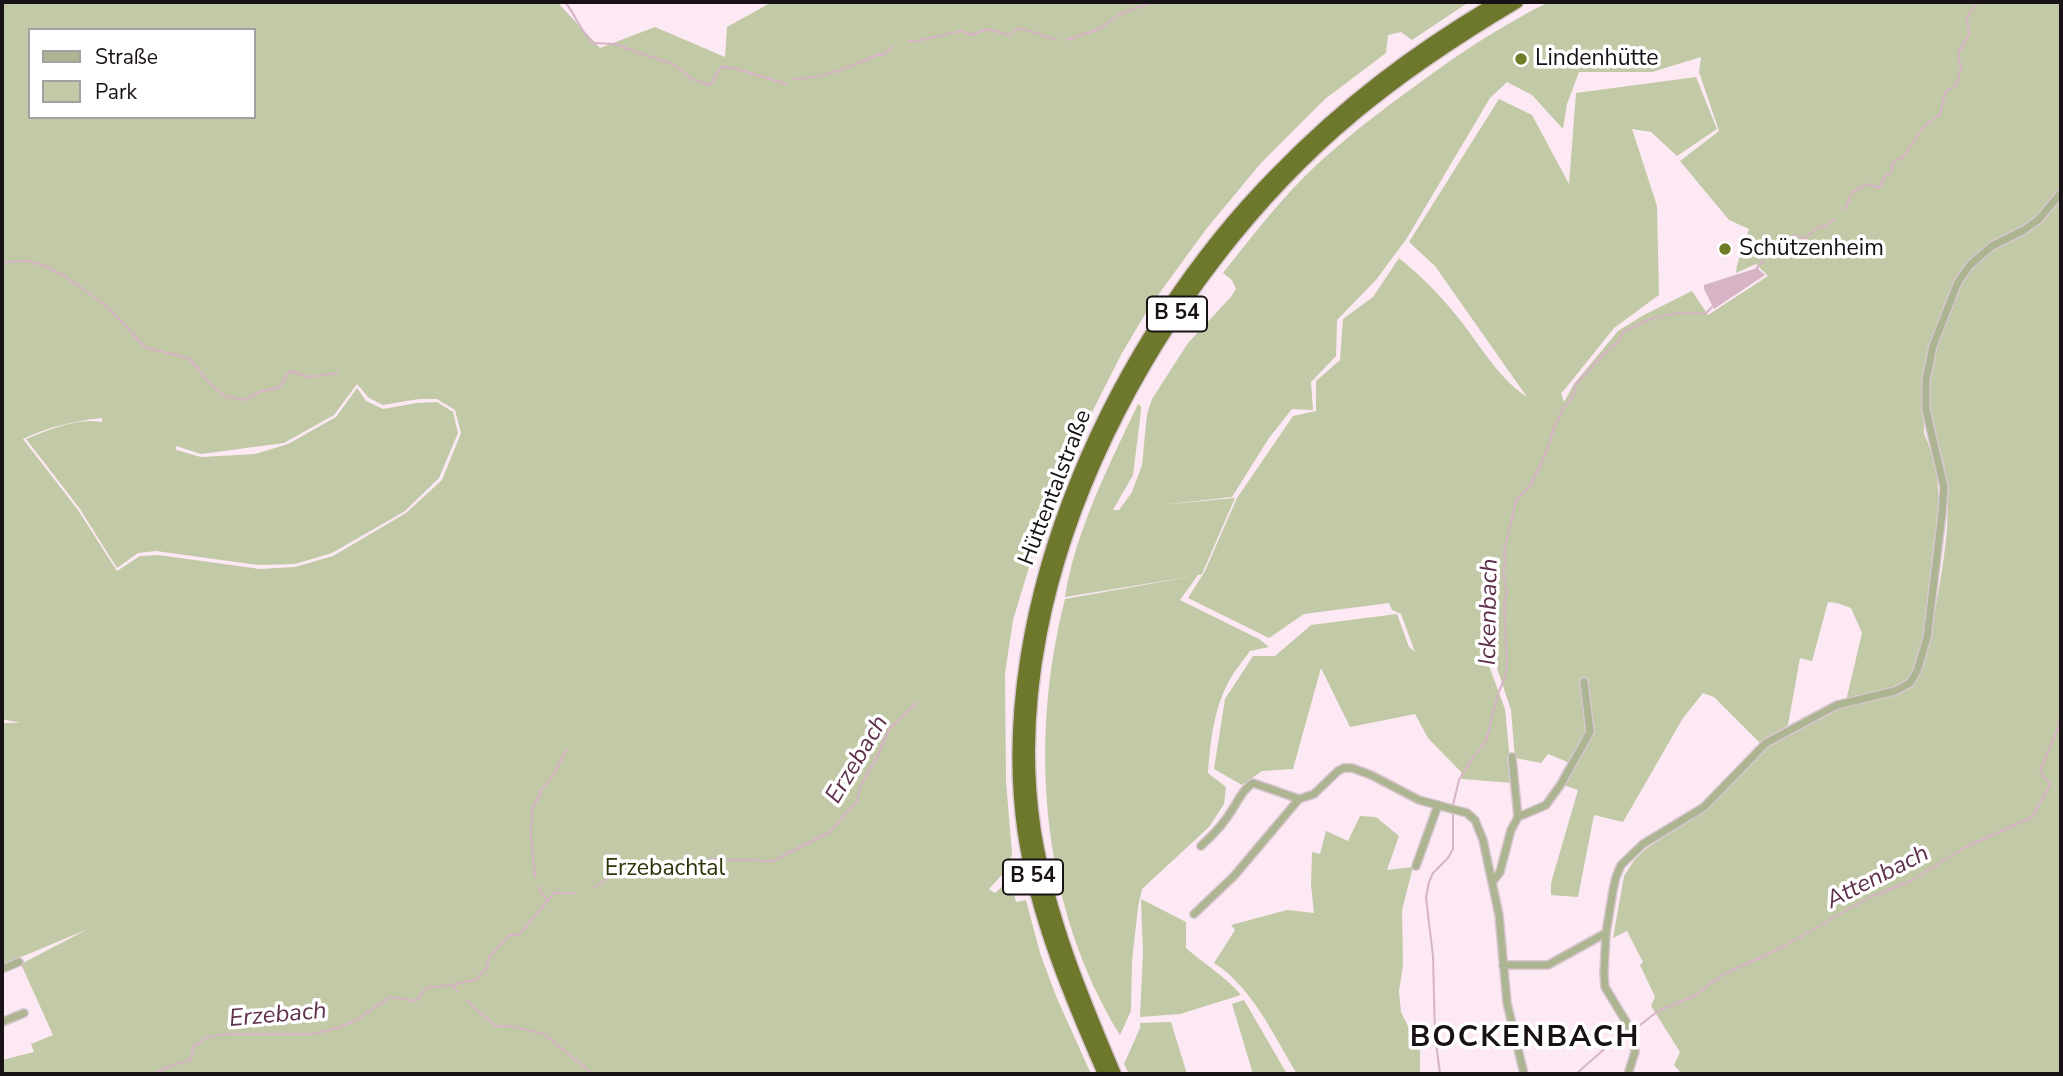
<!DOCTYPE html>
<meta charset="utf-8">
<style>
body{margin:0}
#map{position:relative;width:2063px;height:1076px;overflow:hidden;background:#fce9f3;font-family:"Nunito Sans",sans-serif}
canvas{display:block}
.frame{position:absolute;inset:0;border:4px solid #181115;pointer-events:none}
.legend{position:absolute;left:28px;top:28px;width:228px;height:91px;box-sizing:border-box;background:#fff;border:2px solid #a3a0a1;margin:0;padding:9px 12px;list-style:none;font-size:21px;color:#181115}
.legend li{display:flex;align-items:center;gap:14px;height:35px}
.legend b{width:35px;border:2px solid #a3a0a1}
</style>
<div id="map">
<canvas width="2063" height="1076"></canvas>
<div class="frame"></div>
<ul class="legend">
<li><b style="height:9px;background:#adb491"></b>Straße</li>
<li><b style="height:19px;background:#c2c9a6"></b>Park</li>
</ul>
</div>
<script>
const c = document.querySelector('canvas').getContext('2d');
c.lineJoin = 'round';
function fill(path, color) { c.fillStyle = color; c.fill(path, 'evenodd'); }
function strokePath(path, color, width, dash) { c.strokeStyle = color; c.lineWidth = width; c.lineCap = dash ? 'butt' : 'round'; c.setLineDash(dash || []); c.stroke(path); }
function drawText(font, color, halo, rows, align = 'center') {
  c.font = font + ' "Nunito Sans",sans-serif'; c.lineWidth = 7; c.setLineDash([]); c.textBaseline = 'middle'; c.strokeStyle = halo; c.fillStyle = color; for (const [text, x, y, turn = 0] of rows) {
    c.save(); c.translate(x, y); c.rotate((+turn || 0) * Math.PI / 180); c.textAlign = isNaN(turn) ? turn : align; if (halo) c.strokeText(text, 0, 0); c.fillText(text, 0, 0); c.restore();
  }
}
fill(new Path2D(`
 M2,2H557L600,48L655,27L725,57L727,27L772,2H1469L1412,40L1401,32L1388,35L1386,53L1325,99L1261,163L1207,228L1150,306L1122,353L1086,424L1050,510L1044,518L1013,620L1005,673L1006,781L1012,854L1008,868L989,889L995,893L1005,884L1012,886L1016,902L1026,900L1040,953L1056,996L1091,1074H2V1060L34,1052L31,1044L53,1035L21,964L88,929L2,965V723H20L2,719ZM30,30H254V117H30ZM357,384L369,398L383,405L419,399H437L455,410L461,433L442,480L406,513L333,556L295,567L260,569L158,555L140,556L117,571L78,510L23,439C48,427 74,421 102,418V422C78,417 48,430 26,439L80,509L117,568L138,553L156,551L258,565L295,564L332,553L405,511L439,478L458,433L453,412L437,402L417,403L383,409L366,401L357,388L336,417L288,444L255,454L201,457L176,450V446L201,454L284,443L334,415Z
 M1549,2H2061V1074H1989L1983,1072L1986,1074H1682L1674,1065L1680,1052L1651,1006L1655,997L1640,965L1643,962L1627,931L1613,938L1624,876L1635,859L1647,848L1707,809L1768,746L1840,708L1899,693L1897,688L1846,701L1862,633L1851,608L1837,603L1828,602L1812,661L1800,658L1788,725L1761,744L1714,697L1703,693L1683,718L1623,822L1594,815L1578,897L1551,895V883L1578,790L1563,785L1570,763L1548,754L1541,763L1515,758L1511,710L1494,659L1492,643L1486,642L1488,663L1505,709L1512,783L1462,779L1461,772L1428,738L1415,714L1350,727L1321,668L1293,769L1262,771L1242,785L1214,769L1225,699L1253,656H1275L1311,625L1397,614L1409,647L1415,652L1401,614L1392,610L1389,603L1304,614L1269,638L1188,598L1205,571L1237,498L1293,416L1316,411V381L1340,360L1343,319L1373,297L1399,258C1420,275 1439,294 1456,315C1479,343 1497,377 1527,397L1435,266L1409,242L1499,99L1532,115L1569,184L1576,93L1696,77L1717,129L1677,156L1651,132L1632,129L1657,206L1659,295L1614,328L1565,389L1561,393L1564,402L1574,384L1618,331L1642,316L1692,291L1708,315L1768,276L1756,264L1736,273L1737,265L1749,229L1729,220L1680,161L1719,131L1699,72L1701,57L1652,72H1579L1567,104L1563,129L1532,95L1507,82L1490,98L1407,238L1376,280L1337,320L1336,356L1311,382L1313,410L1292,409L1269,438L1232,497L1160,505L1235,498L1202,574L1198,575L1180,600L1259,639L1269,647L1250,651C1243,661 1234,671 1228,683C1214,709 1210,743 1208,773L1226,787L1224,804L1209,827L1142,889L1138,907L1132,961L1131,1011L1120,1035C1041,907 1028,743 1065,599L1194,576L1065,597C1075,532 1110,463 1138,404L1141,406V411L1133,475L1113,510H1119L1132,492L1142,465L1147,414L1152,399L1188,343L1230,298L1236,289L1232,280L1223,273C1250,239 1276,205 1306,175C1341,141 1379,112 1418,84C1460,53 1502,25 1549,2ZM1923,392C1930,423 1945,454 1947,485C1951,534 1939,586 1931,634L1926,639L1940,514L1936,464L1924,433Z
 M1360,816L1376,817L1399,836L1387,870L1413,867L1402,910L1403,965L1399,991L1401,1012L1420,1051V1074H1297C1274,1036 1252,987 1214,963L1235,930L1231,925L1287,910L1314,913L1311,885L1312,852L1320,854L1326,831L1348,841Z
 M1141,899L1186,922V948C1205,965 1225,976 1241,995L1180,1014L1140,1017L1143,953Z
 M1244,1000L1287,1074H1253L1232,1004Z
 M1171,1022L1187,1074H1129L1124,1064L1140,1028V1023Z`), '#c2c9a6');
fill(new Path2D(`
 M1757,268L1765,275L1714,309L1704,289V285Z`), '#d6b3c5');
strokePath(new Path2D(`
 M565,2C576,15 580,31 593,43L614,44L675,65L692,79L710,85L721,67L734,68L786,84
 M1066,40L1097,30L1120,14L1153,2
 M908,41H917L961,31L972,35L987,29L1009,35L1020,28L1057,40
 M794,79C824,78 850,67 877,55H883L894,46
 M1845,210L1852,192L1869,184L1879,188L1885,176L1892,172L1893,162L1903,157L1925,125L1940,115L1945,93L1956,85L1961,69L1958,53L1969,35L1967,17L1978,2
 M5,262L27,261L43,265L66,277L108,307L145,347L190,359L212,386L225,396L244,400L259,392L279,387L290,371L309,377L338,373
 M1756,269L1781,241L1796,235L1804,239L1817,228L1826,226L1834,219
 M1453,805L1459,780L1471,760L1486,741L1498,694L1505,677L1507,664L1504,605L1507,593L1503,574L1505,561L1504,551L1516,501L1531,484L1546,453L1554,428L1562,411L1573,396L1576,384L1605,353L1617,343L1624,331L1653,318L1679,313H1706L1712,307
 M535,877L531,836L532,810L542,789L554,774L566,750
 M538,887L547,901
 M594,887L618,872C633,876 640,872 652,864C670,869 686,865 704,868L710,859L773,861L830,832L857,801L861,785L877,757L889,729L917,703
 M452,985L458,992
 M466,1000L495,1026H510L544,1034L593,1074
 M1635,1029L1658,1011L1694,996L1724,974L1781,948L1870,897L1909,882L1964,848L2032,817L2050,785L2040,770L2058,728L2061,707
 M152,1074L173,1065L191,1060L193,1047L205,1038L225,1034H314L333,1029L353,1022L390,997L416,1001L426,988L452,985L476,979L487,968L489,957L509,935H519L554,893H576
 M1440,1074L1435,1035L1433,956L1426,898L1429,882L1433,873L1448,858L1453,849V814
 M1576,1074L1618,1037`), '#d6b3c5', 2);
const minor = new Path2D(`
 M1512,757L1518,817
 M1201,846C1213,835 1224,824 1232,810C1239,800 1242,790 1253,783L1299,799L1314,794L1338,771L1344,768H1352L1371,775L1419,800L1467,813L1475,820L1483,840L1499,915L1507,1003L1524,1074
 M1416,866L1438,805
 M1493,881L1500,872L1511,830L1518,817L1546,805L1561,784L1590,732L1584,682
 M1194,914L1234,876L1299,799
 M1503,965H1548L1606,933
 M2,969L19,962
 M2,1022L24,1013
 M1628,1074L1635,1052L1633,1038L1628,1025L1605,987L1604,973L1606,933L1613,890L1616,877L1621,865L1643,844L1704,807L1766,743L1837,705L1895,691L1910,683L1917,671L1927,638L1942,514L1944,487L1926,410V380L1933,346L1958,282L1970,265L1992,246L2024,230L2038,220L2061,193`);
const trunk = new Path2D(`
 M1104,1074C1070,996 1037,919 1024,834C990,604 1117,334 1277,173C1344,104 1414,51 1497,2
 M1115,1074C1082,996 1049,917 1035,832C995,574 1160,276 1355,114C1406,71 1460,36 1517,2`);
strokePath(minor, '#d8c6cf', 10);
strokePath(trunk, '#d8c6cf', 15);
strokePath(minor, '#adb491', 7);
strokePath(trunk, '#6e782c', 12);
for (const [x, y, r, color] of [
 [1521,59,7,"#6f7b27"],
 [1725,249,7,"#6f7b27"]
]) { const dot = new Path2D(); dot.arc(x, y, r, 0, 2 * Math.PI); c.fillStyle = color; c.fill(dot); strokePath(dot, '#fff', 2.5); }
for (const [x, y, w] of [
 [1177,314,60],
 [1033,877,60]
]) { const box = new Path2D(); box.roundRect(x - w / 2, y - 17.5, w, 35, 5); c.fillStyle = '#fff'; c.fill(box); strokePath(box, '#181115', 2); }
drawText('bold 21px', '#181115', null, [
 ["B 54",1177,314],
 ["B 54",1033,877]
]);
drawText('23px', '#181115', '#fff', [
 ["Lindenhütte",1535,59],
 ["Schützenheim",1739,249]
], 'left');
drawText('23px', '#181115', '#fff', [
 ["Hüttentalstraße",1056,488,-69]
]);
drawText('23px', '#2d3308', '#fff', [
 ["Erzebachtal",665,869]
]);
drawText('italic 24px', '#60314c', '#fff', [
 ["Ickenbach",1490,612,-89],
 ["Erzebach",858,760,-59],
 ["Attenbach",1878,878,-27],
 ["Erzebach",278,1016,-5]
]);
c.letterSpacing = '2px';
drawText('bold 30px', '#181115', '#fff', [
 ["BOCKENBACH",1525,1039]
]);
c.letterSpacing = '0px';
</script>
